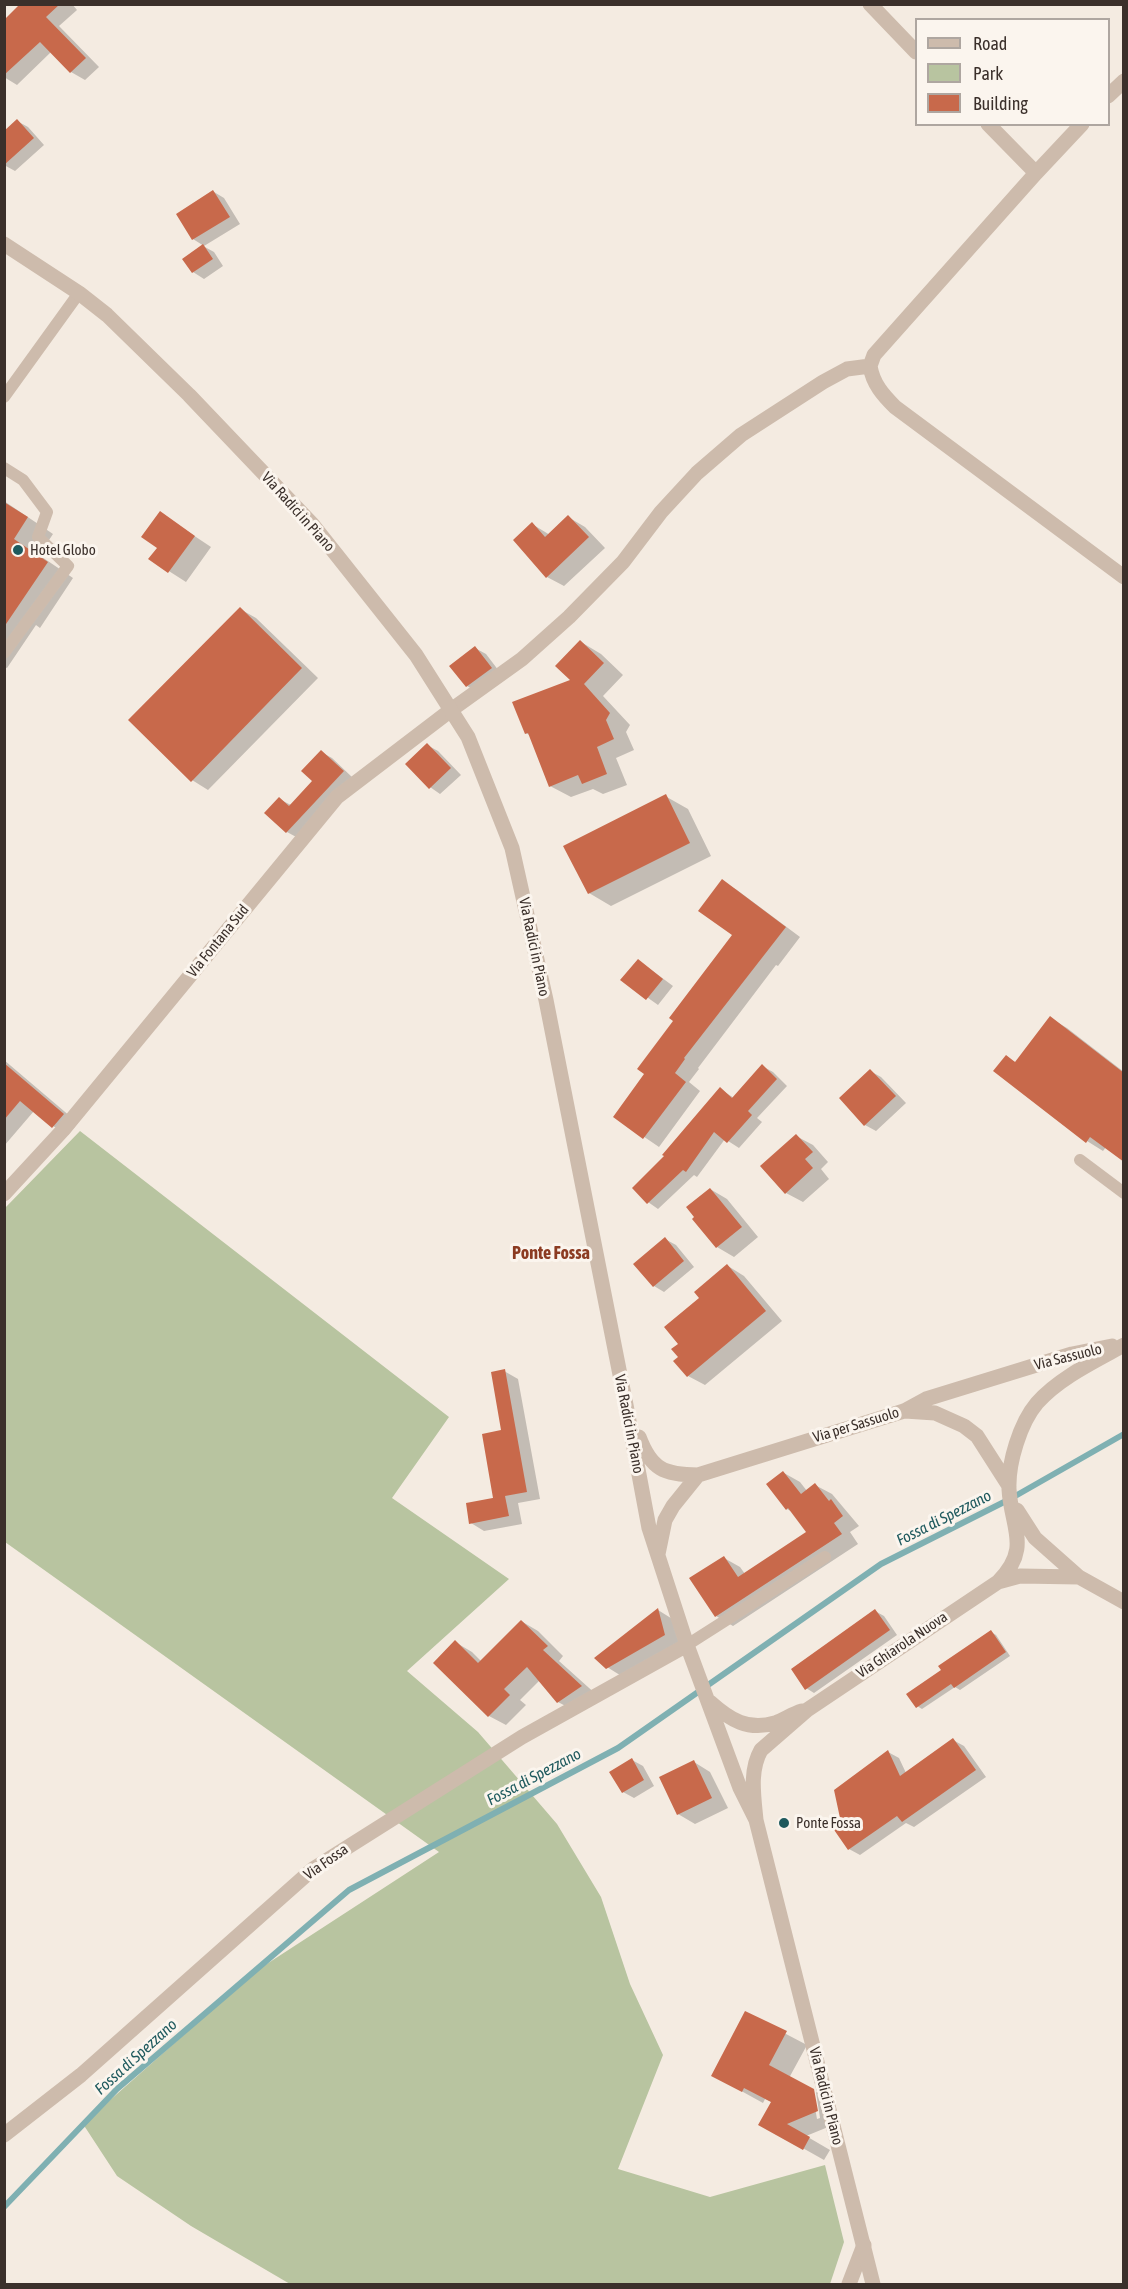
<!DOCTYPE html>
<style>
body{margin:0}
#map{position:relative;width:1128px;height:2289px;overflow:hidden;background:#f4ebe1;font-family:"Asap Condensed",sans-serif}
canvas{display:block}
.frame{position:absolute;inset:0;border:6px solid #3b302b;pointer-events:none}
.legend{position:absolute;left:915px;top:18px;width:195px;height:108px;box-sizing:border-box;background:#fbf5ee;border:2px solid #aea6a0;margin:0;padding:8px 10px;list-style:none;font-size:18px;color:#3b302b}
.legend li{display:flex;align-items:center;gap:12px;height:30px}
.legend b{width:30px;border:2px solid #aea6a0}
</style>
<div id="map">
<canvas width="1128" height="2289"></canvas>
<div class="frame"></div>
<ul class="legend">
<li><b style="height:8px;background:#cdbbac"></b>Road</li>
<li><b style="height:16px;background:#b8c4a0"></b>Park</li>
<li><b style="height:16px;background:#c8694b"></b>Building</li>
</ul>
</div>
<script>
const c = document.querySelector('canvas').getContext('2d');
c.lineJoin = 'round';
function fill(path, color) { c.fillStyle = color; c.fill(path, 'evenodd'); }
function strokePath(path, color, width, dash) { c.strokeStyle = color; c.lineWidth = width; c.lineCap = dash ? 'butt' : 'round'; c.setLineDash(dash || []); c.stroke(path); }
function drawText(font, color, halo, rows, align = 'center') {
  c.font = font + ' "Asap Condensed",sans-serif'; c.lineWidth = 6; c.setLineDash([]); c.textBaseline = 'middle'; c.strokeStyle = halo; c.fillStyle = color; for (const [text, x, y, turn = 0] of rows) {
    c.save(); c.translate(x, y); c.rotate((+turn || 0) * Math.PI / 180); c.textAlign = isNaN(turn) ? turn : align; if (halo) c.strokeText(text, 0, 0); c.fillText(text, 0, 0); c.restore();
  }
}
fill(new Path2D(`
 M80,1131L449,1417L392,1498L509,1579L407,1671L478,1732L557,1824L601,1897L630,1984L663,2055L618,2169L710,2197L825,2165L844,2242L830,2284H290L191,2226L117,2176L83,2124L256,1971L439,1852L5,1542V1208Z`), '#b8c4a0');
fill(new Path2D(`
 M23,4H72L77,10L59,26L99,67L85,80L71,72L51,52L17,85L4,77V22Z
 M17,121L28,127L44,145L15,171L4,165V133Z
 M214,192L224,198L240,224L204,246L193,239Z
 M203,246L214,252L223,266L204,279L193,272Z
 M4,501L53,534L39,555L73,578L40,628L36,625L7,668L4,667Z
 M160,513L211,547L186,582L150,559L159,547Z
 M568,517L585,527L605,548L564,586L547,577L532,524L550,535Z
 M240,609L256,618L318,678L208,790L192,780Z
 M581,642L601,654L623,675L603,696L630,725L626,732L634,750L616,758L627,785L603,794L593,789L571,797L550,786L531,736L526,733L573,681Z
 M475,648L486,654L502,675L478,692L467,686Z
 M427,745L438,751L461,775L440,794L430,787Z
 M321,752L332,758L353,778L298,838L287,832L266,813L279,799L291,805L314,781Z
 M665,796L688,809L711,856L611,906L589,893Z
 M722,881L737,890L800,937L778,966L776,965L698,1068L699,1069L689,1082L700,1091L659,1147L615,1117L646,1074L675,1021L734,935Z
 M638,960L673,986L658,1005L623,980Z
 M1050,1018L1067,1028L1124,1072V1160L1106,1147L1103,1151L1087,1141L1006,1057L1017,1063Z
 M4,1060L78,1123L68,1135L53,1126L34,1111L4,1146Z
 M762,1066L773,1072L787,1086L757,1118L762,1122L739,1148L725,1139L697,1177L694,1175L658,1209L648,1202L666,1156L720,1089L734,1098Z
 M870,1071L881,1077L906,1103L876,1131L865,1125L841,1098Z
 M796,1136L813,1145L828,1162L821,1169L829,1179L803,1202L786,1193Z
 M710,1189L727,1199L758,1237L734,1257L717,1247L694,1219Z
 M665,1239L676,1245L694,1267L664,1292L654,1286Z
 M728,1266L744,1276L782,1321L705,1385L688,1376L680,1357L701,1298Z
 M504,1371L518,1379L540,1499L518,1503L522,1524L484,1531L471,1523L498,1498Z
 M784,1473L800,1482L807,1491L815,1485L832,1494L859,1526L850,1532L858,1544L733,1626L716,1616L724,1558L740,1567L745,1574L809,1533L794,1513L787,1509Z
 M658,1610L674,1620L681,1644L623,1677L607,1667Z
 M875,1611L884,1616L897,1635L814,1693L806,1688Z
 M521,1621L538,1631L563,1656L559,1661L598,1696L575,1711L558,1702L540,1680L520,1700L526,1705L506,1725L489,1716L455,1642L472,1652L482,1662Z
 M991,1632L996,1635L1010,1656L960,1690L955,1687L922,1709L917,1706L943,1671Z
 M953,1740L964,1746L986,1777L914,1827L906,1823L860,1855L849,1849L841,1819L888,1752L899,1758L906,1773Z
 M632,1760L643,1766L654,1786L634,1798L623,1792Z
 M694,1762L710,1772L728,1808L695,1824L678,1814Z
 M746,2013L807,2045L789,2078L812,2090L817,2119L820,2118L816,2092L834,2102L838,2123L806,2136L830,2150L824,2160L760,2124L772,2102L765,2099L763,2103L734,2087Z`), '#0003');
strokePath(new Path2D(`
 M4,2207L117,2089L349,1890L618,1748L881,1564L1010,1499L1124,1434`), '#7fb0b2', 6);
fill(new Path2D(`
 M20,4H60L46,17L86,58L70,73L40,42L4,75V20Z
 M17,119L34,138L4,165V131Z
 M213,190L230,217L192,240L176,214Z
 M203,244L213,259L192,273L182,259Z
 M4,502L28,517L14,539L48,562L4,627Z
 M160,511L195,536L168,573L148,559L157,548L141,537Z
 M568,515L589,537L546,578L513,540L532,522L545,537Z
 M240,607L302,668L191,782L128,720Z
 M580,640L604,663L584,684L610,713L606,720L614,739L597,747L607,774L582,784L578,775L549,787L528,733L525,734L512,702L570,680L555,666Z
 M475,646L492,668L466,687L449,666Z
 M427,743L451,768L429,789L405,764Z
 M321,750L344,771L286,833L264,813L279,797L289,806L312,781L301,771Z
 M666,794L690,843L588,894L563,846Z
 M722,879L786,927L684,1058L685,1059L675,1073L686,1082L643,1139L613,1117L644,1074L637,1069L673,1021L669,1018L732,935L698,911Z
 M638,959L663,979L646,1000L620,980Z
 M1050,1016L1124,1073V1162L1090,1137L1086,1143L993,1071L1006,1055L1015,1062Z
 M4,1063L64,1114L52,1128L20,1101L4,1120Z
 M762,1064L777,1079L748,1111L752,1115L727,1143L714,1132L686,1172L683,1170L647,1204L632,1188L664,1156L662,1155L720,1087L732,1098Z
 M870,1069L896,1096L864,1126L839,1098Z
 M796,1134L813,1152L805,1159L813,1168L785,1194L760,1166Z
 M710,1188L742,1227L716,1248L692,1219L694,1217L686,1207Z
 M665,1237L684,1261L653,1287L633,1264Z
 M727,1264L766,1311L687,1377L673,1361L678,1357L671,1349L678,1344L664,1327L699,1298L694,1292Z
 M505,1369L527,1492L505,1496L509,1516L469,1524L466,1503L498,1497L493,1498L482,1434L501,1430L491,1372Z
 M783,1471L801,1494L815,1483L829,1501L831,1499L843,1516L834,1523L842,1534L715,1617L689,1578L724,1556L738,1577L806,1532L788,1508L786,1510L766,1484Z
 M658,1608L665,1635L606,1669L594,1658Z
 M875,1609L890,1630L805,1690L791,1669Z
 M521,1620L548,1646L543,1650L582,1686L557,1703L527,1667L504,1689L510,1695L488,1717L433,1663L455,1640L478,1663Z
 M991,1630L1006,1652L954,1688L951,1684L916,1708L906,1694L941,1670L938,1666Z
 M953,1738L976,1770L902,1822L897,1816L848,1850L830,1824L840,1818L834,1790L888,1750L900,1776Z
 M632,1758L644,1780L622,1793L609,1772Z
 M694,1760L712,1798L677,1815L659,1777Z
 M745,2011L787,2031L769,2065L814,2089L818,2111L787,2124L810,2137L803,2150L758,2125L771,2102L744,2088L742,2092L711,2076Z`), '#c8694b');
strokePath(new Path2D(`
 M4,397L79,293
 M4,468L23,480L47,512L38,537L68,566L4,653
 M1080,1160L1124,1193
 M687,1645L825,1557`), '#cdbbac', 12);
strokePath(new Path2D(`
 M870,4L916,52
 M1108,96L1124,81
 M1036,173L1082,124
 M870,366C873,384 883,395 895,407L1124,577
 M4,1194L63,1130L337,797L451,710L522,659L569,617L623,562L661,512L697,473L741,435L823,382L847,369L870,366L874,355L1036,173L988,124
 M849,2284L864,2245`), '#cdbbac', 15);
strokePath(new Path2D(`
 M4,244L79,293L107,315L189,395L312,524L416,655L468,737L512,848L546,1000L626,1405L649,1528L687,1645L740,1788L756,1820
 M905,1411L935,1413L964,1426L977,1436L1009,1486
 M639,1437C651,1469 664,1475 698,1475L904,1411L926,1399L1072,1354L1112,1346
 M1017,1510L1035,1538L1079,1577L1124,1602
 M658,1554L665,1520L673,1506L698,1475
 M998,1582L1020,1576L1079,1577
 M710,1702C730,1720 748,1731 775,1723C784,1720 792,1714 802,1711
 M4,2135L81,2075L313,1869L522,1737L687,1645
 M873,2284L756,1820C754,1797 749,1771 761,1750L807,1710L998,1582C1032,1548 1011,1528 1009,1489C1008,1463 1020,1423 1037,1403C1059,1378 1095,1361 1124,1345`), '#cdbbac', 15);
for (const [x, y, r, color] of [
 [18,550,6,"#1f5a5e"],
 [784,1823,6,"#1f5a5e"]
]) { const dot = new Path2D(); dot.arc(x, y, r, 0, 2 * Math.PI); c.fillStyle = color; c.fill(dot); strokePath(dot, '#fbf5ee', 2); }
drawText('15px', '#3b302b', '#fbf5ee', [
 ["Via Radici in Piano",298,512,48],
 ["Via Fontana Sud",218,941,-51],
 ["Via Radici in Piano",534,947,78],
 ["Via Sassuolo",1068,1357,-14],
 ["Via Radici in Piano",629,1424,79],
 ["Via per Sassuolo",856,1425,-17],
 ["Via Ghiarola Nuova",902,1645,-34],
 ["Via Fossa",326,1862,-35],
 ["Via Radici in Piano",826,2096,76]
]);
drawText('15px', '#3b302b', '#fbf5ee', [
 ["Hotel Globo",30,550],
 ["Ponte Fossa",796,1823]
], 'left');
drawText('italic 16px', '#1f5a5e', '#fbf5ee', [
 ["Fossa di Spezzano",944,1518,-27],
 ["Fossa di Spezzano",534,1777,-28],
 ["Fossa di Spezzano",136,2057,-42]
]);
drawText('bold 18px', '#8c3b22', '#fbf5ee', [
 ["Ponte Fossa",551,1253]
]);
</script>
